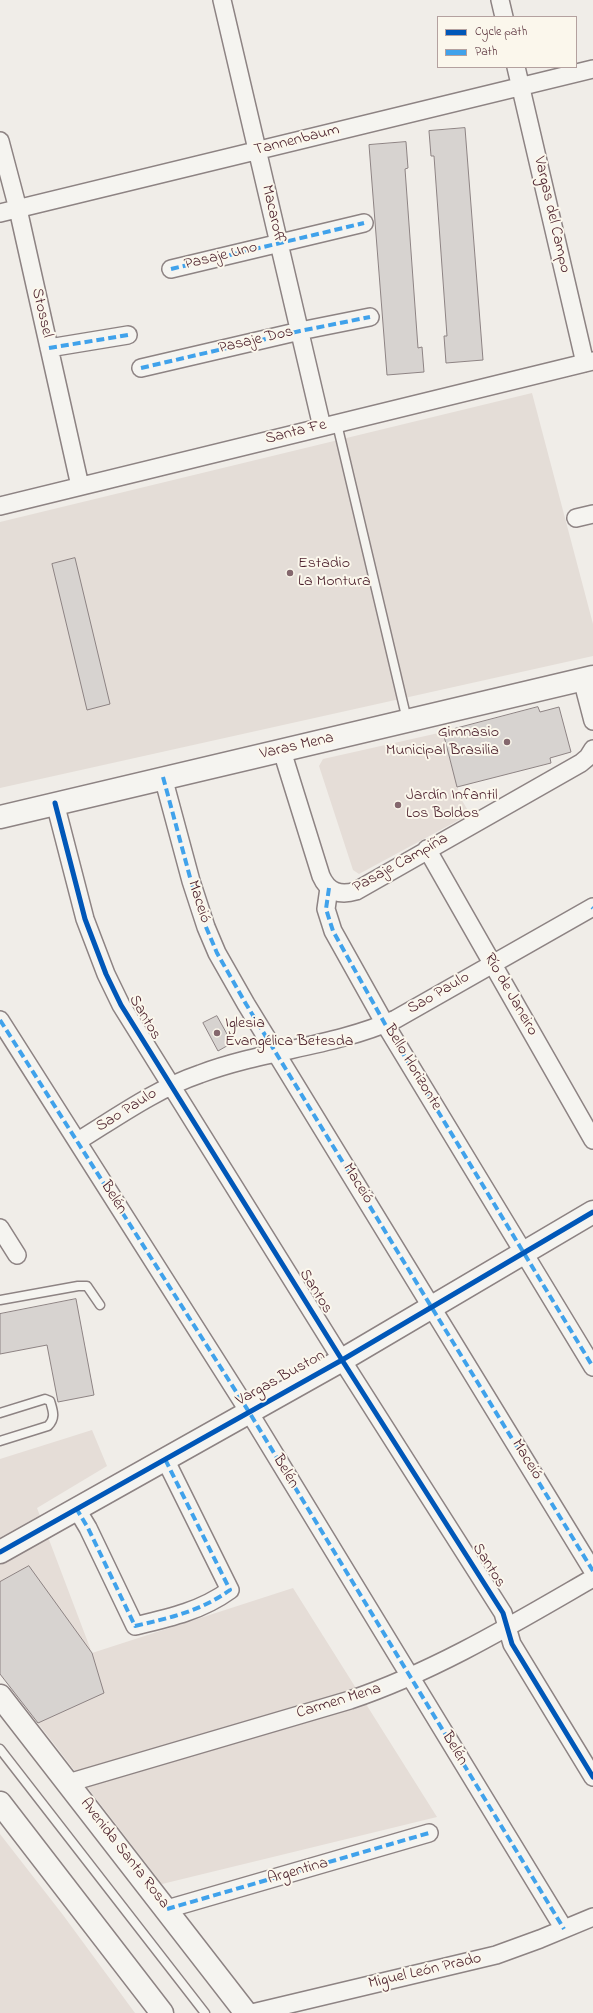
<!DOCTYPE html>
<meta charset="utf-8">
<style>
body{margin:0}
#map{position:relative;width:593px;height:2013px;overflow:hidden;background:#f0ede8;font-family:"Indie Flower",sans-serif}
canvas{display:block}
.legend{position:absolute;left:437px;top:16px;width:140px;height:52px;box-sizing:border-box;background:#fbf7ec;border:1px solid #b4a19f;margin:0;padding:5px 7px;list-style:none;font-size:12px;color:#4a1f2b}
.legend li{display:flex;align-items:center;gap:8px;height:20px}
.legend b{width:20px;border:1px solid #b4a19f}
</style>
<div id="map">
<canvas width="593" height="2013"></canvas>
<ul class="legend">
<li><b style="height:5px;background:#0057b8"></b>Cycle path</li>
<li><b style="height:5px;background:#40a2eb"></b>Path</li>
</ul>
</div>
<script>
const c = document.querySelector('canvas').getContext('2d');
c.lineJoin = 'round';
function fill(path, color) { c.fillStyle = color; c.fill(path, 'evenodd'); }
function strokePath(path, color, width, dash) { c.strokeStyle = color; c.lineWidth = width; c.lineCap = dash ? 'butt' : 'round'; c.setLineDash(dash || []); c.stroke(path); }
function drawText(font, color, halo, rows, align = 'center') {
  c.font = font + ' "Indie Flower",sans-serif'; c.lineWidth = 4; c.setLineDash([]); c.textBaseline = 'middle'; c.strokeStyle = halo; c.fillStyle = color; for (const [text, x, y, turn = 0] of rows) {
    c.save(); c.translate(x, y); c.rotate((+turn || 0) * Math.PI / 180); c.textAlign = isNaN(turn) ? turn : align; if (halo) c.strokeText(text, 0, 0); c.fillText(text, 0, 0); c.restore();
  }
}
fill(new Path2D(`
 M443,732L460,797L470,814L359,874L353,870L319,766L323,759Z
 M92,1430L107,1466L37,1508L92,1653L293,1588L437,1817L162,1884L0,1674V1459Z
 M0,1834L63,1915L135,2013H0Z`), '#e5ddd7');
fill(new Path2D(`
 M532,393L593,624V656L0,788V522Z`), '#e4ddd7');
const building = new Path2D(`
 M465,128L483,360L446,363L444,336H447L434,156H431L429,131Z
 M406,142L408,168L405,169L418,348L422,347L424,372L387,375L369,145Z
 M75,558L110,704L87,710L52,564Z
 M538,707L540,712L559,707L571,752L550,758L551,763L457,787L443,732Z
 M217,1016L232,1043L218,1051L203,1023Z
 M76,1299L94,1395L58,1402L47,1345L0,1354V1314Z
 M29,1566L92,1653L104,1693L38,1723L0,1674V1582Z`);
fill(building, '#d7d3d0');
strokePath(building, '#8d8383', 1);
const lane = new Path2D(`
 M337,424L407,720
 M0,1300L78,1286H87L100,1305
 M0,1413L45,1399L50,1401C53,1411 56,1418 48,1426L0,1441
 M0,1749L205,2013`);
const street = new Path2D(`
 M222,0L322,427
 M500,0L504,17
 M516,67L585,363
 M0,141L18,209L80,486
 M0,213L593,69
 M171,269L364,223
 M49,348L128,335
 M141,368L300,331L370,317
 M0,506L593,361
 M576,518L593,514
 M582,679L593,721
 M282,751L321,876C328,892 340,896 356,891L581,763L588,757L593,749
 M163,777L191,881L206,927L217,953L246,1004L593,1571
 M55,803L85,919L106,974L121,1005L342,1360L503,1613L512,1644L593,1777
 M427,849L593,1140
 M329,888L326,909L333,931L385,1024L593,1367
 M0,1020L249,1412L564,1929
 M78,1141C117,1117 156,1089 200,1074C264,1050 333,1047 396,1019L593,907
 M0,1228L17,1255
 M76,1508L88,1528L135,1626C169,1618 201,1611 230,1590L165,1459
 M68,1783L350,1700C436,1671 515,1623 593,1578
 M167,1909L429,1833
 M252,2013L496,1955L540,1939L593,1917`);
const secondary = new Path2D(`
 M0,817L593,677
 M0,1552L342,1360L593,1212`);
const primary = new Path2D(`
 M0,1696L246,2013
 M0,1803L162,2013`);
strokePath(lane, '#8d8383', 11);
strokePath(street, '#8d8383', 20);
strokePath(secondary, '#8d8383', 25);
strokePath(primary, '#8d8383', 25);
strokePath(lane, '#f5f4f0', 8);
strokePath(street, '#f5f4f0', 17);
strokePath(secondary, '#f5f4f0', 22);
strokePath(primary, '#f5f4f0', 22);
strokePath(new Path2D(`
 M171,269L364,223
 M49,348L128,335
 M141,368L300,331L370,317
 M163,777L191,881L206,927L217,953L246,1004L593,1571
 M329,888L326,909L333,931L385,1024L593,1367
 M592,907L593,908
 M0,1020L249,1412L564,1929
 M76,1508L88,1528L135,1626C169,1618 201,1611 230,1590L165,1459
 M167,1909L429,1833`), '#40a2eb', 4, [8, 4]);
strokePath(new Path2D(`
 M55,803L85,919L106,974L121,1005L342,1360L503,1613L512,1644L593,1777
 M0,1552L342,1360L593,1212`), '#0057b8', 5);
for (const [x, y, r, color] of [
 [290,573,4,"#84676d"],
 [507,742,4,"#84676d"],
 [398,805,4,"#84676d"],
 [217,1033,4,"#84676d"]
]) { const dot = new Path2D(); dot.arc(x, y, r, 0, 2 * Math.PI); c.fillStyle = color; c.fill(dot); strokePath(dot, '#fbf7ec', 1.5); }
drawText('16px', '#4a1f2b', '#fbf7ec', [
 ["Tannenbaum",297,141,-14],
 ["Macaroff",272,214,77],
 ["Vargas del Campo",551,215,77],
 ["Pasaje Uno",221,257,-14],
 ["Stossel",41,313,77],
 ["Pasaje Dos",256,341,-13],
 ["Santa Fe",296,433,-14],
 ["Varas Mena",297,747,-13],
 ["Pasaje Campiña",401,864,-29],
 ["Maceió",198,902,72],
 ["Sao Paulo",439,994,-30],
 ["Río de Janeiro",510,995,60],
 ["Santos",144,1018,60],
 ["Bello Horizonte",412,1068,59],
 ["Sao Paulo",127,1111,-32],
 ["Maceió",357,1184,58],
 ["Belén",113,1198,58],
 ["Santos",315,1292,58],
 ["Vargas Buston",281,1379,-29],
 ["Maceió",526,1460,58],
 ["Belén",285,1472,59],
 ["Santos",488,1566,58],
 ["Carmen Mena",339,1702,-17],
 ["Belén",454,1749,59],
 ["Avenida Santa Rosa",124,1854,52],
 ["Argentina",298,1872,-16],
 ["Miguel León Prado",425,1972,-13]
]);
drawText('16px', '#4a1f2b', '#fbf7ec', [
 ["Estadio",298,564],
 ["La Montura",298,582],
 ["Gimnasio",499,733,"right"],
 ["Municipal Brasilia",499,751,"right"],
 ["Jardín Infantil",406,796],
 ["Los Boldos",406,814],
 ["Iglesia",225,1024],
 ["Evangélica Betesda",225,1042]
], 'left');
</script>
